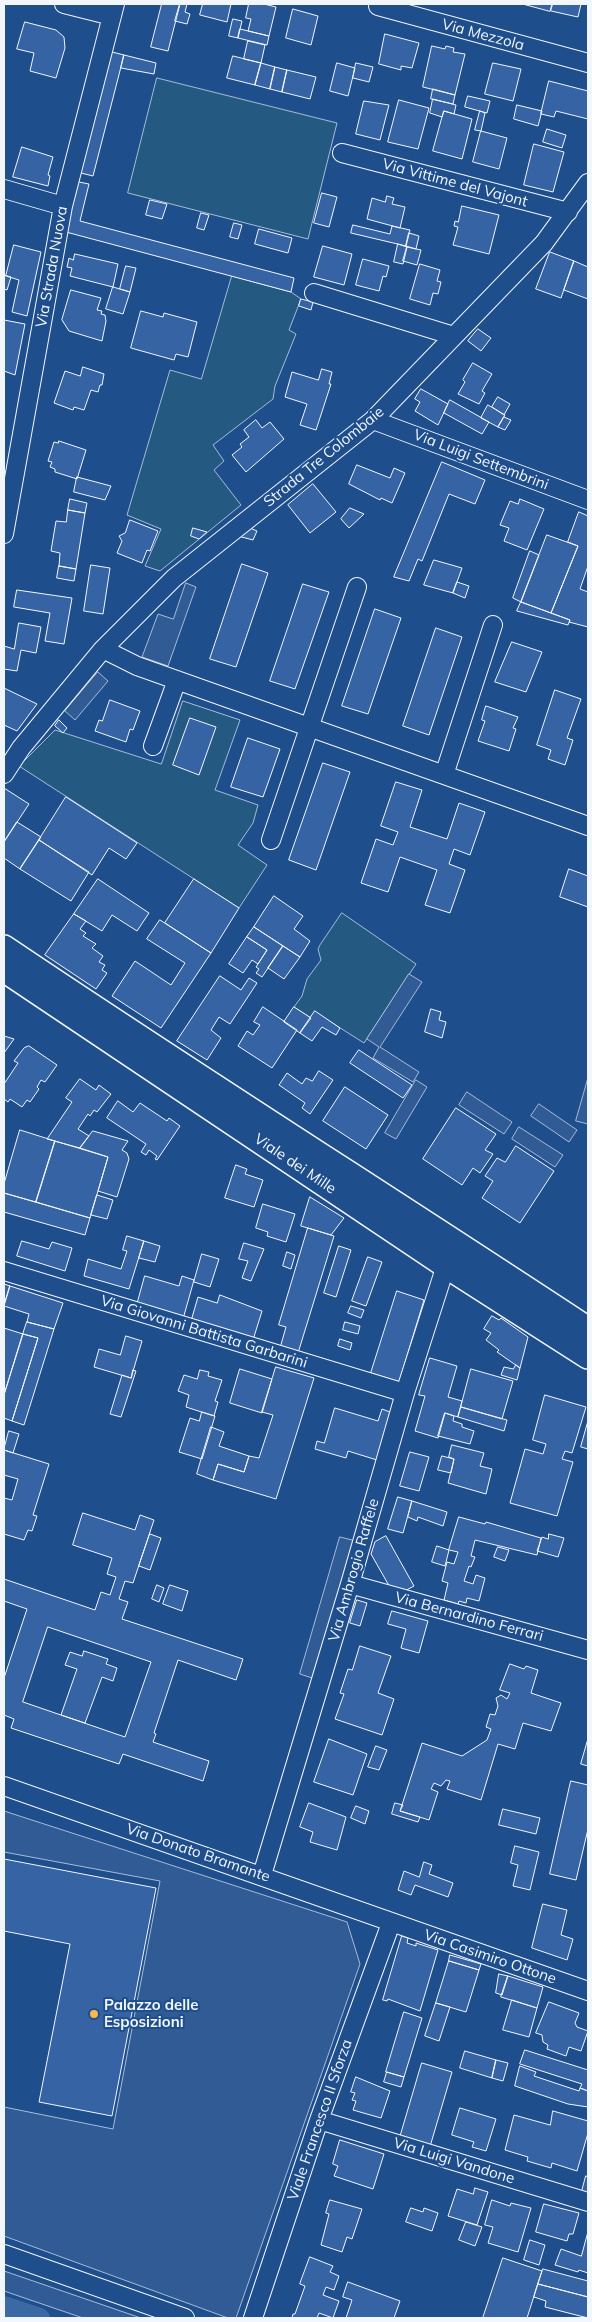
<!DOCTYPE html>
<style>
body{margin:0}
#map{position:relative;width:592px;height:2322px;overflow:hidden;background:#1f4e8c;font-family:Mulish,sans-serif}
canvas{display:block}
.frame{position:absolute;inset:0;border:5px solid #f2f6ff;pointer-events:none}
</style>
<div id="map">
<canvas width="592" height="2322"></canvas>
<div class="frame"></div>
</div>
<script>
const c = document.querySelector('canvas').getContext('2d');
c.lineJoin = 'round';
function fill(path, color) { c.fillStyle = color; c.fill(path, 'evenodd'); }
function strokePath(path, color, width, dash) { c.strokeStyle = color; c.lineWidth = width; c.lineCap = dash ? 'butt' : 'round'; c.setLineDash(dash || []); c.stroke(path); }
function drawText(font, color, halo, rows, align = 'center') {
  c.font = font + ' Mulish,sans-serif'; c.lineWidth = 4; c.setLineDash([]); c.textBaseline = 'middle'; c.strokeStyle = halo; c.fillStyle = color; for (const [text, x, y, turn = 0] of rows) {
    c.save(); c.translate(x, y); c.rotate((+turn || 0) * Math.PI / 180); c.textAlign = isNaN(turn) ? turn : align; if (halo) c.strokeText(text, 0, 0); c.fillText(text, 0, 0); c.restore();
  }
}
const green = new Path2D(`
 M157,78L337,123L308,239L128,193Z
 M232,276L291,292L301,299L289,330L296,334L275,386L273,399L213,445L224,461L214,470L241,505L160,571L145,566L161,529L127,515L170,370L201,379Z
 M183,701L240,720L215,790L258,805L253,823L238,845L267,865L239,908L19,766L55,730L161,764Z
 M342,913L416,964L364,1043L315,1012L311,1018L294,1007L302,996L307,979L321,960L318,949L320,945Z`);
fill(green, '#245a82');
strokePath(green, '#a8bbd7', 1);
const parking = new Path2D(`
 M186,583L196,587L168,666L142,657L158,614L173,619Z
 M98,672L108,681L75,720L65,711Z
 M409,974L422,982L380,1047L419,1072L413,1082L373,1058L379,1047L367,1039Z
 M588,1078V1124L576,1121Z
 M416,1080L427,1087L396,1139L385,1133Z
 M467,1092L512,1122L504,1134L459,1105Z
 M539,1104L577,1130L569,1142L531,1116Z
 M519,1127L563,1155L555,1167L512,1139Z
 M340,1537L356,1541L315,1679L300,1674Z
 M4,1811L347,1922L360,1964L236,2318H228L4,2236V2107L113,2129L160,1881L4,1852Z
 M4,2271L141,2318H83L4,2291Z`);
fill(parking, '#305b95');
strokePath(parking, '#a8bbd7', 1);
strokePath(new Path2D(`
 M4,2306L40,2318`), '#3b69a3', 20);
const building = new Path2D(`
 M162,4H180L168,51L151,47Z
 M180,4H187L185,12L190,14L187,24L175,21Z
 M203,4H231L227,22L200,15Z
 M249,4H264L276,7L269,36L248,31L251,19L246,18Z
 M523,4H552L550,11Z
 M553,4H581L578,17L551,11Z
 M293,9L318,16L311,45L286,38Z
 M233,19L242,21L238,38L229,36Z
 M25,22L56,30L64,37L65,48L56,78L30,71L34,53L17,49Z
 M240,29L269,36L267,45L238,38Z
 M385,34L419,43L412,68L401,66V70L379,64Z
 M248,41L265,45L261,63L244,59Z
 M432,46L445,49L446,46L454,48L453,52L465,54L455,95L423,87Z
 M112,52L124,55L93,176L81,173Z
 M124,55L156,63L154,74L121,68Z
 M233,56L261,63L255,85L227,78Z
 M261,63L275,67L270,89L255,85Z
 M337,63L355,68L348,96L330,91Z
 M356,63L373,67L369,82L353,78Z
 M493,63L521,69L513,101L485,94Z
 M275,67L287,70L282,92L270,89Z
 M287,70L316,77L310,99L282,92Z
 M549,81L588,91V119L556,111L554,117L541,114Z
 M433,89L455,95L453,104L431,99Z
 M468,96L490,101L487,113L465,107Z
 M433,99L456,105L454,114L444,111L442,117L430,113Z
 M399,100L429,108L418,149L388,142Z
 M364,101L389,105L380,140L356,134Z
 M517,105L542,111L538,126L514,119Z
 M444,111L472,119L462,159L433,151Z
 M480,111L485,113L481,131L475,130Z
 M547,129L566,135L562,148L543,142Z
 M481,131L507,138L499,169L473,162Z
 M534,144L564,152L553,192L524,185Z
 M22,147L53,157L48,175L50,176L48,186L13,177Z
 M79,182L89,184L80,221L294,278L291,292L66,232Z
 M322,193L337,197L329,227L314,223Z
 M387,196L394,198L392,204L405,207L400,228L367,219L372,198L385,202Z
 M150,200L167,204L162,219L146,215Z
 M462,206L499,215L489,254L453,245L458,227L454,226L455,221L458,222Z
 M201,213L209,215L204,230L197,228Z
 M234,223L242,225L238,239L230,237Z
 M353,225L390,234L392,226L410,230L406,246L351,233Z
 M259,229L292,238L288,253L255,244Z
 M409,233L419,236L416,249L406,246Z
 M398,244L407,247L403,264L394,262Z
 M14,245L41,252L27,316L12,312L19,280L6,276Z
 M323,246L352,254L344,285L314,277Z
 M407,247L421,250L417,265L403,261Z
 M550,252L574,261L561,298L536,289Z
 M75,254L118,264L113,287L70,276L72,268L67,267L69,258L73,260Z
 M363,259L389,266L386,277L383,276L379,291L356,285Z
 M574,261L588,267V299L564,290Z
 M420,264L440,270L437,281L441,282L438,294L433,293L430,305L410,299Z
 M126,266L136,268L130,292L120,289Z
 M4,275L11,277L7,290L4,289Z
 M113,287L130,292L123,314L106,309Z
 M71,290L101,298L97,310L102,311L101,314L105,315L106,321L102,341L69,331L62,320Z
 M301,299L313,302L311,310L299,306Z
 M141,311L163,317L164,313L197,322L188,357L176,354L174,360L131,348Z
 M4,320L25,324L15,375L4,371Z
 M478,329L491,338L481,351L468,341Z
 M473,363L492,374L482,391L485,393L479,404L458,394L465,382L463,380Z
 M83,367L104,374L102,385H100L98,392L91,390L84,410L74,407L73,410L54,403L65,371L80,376Z
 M322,369L332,372L329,384H331L316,430L300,425L307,404L285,397L292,372L318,380Z
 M421,389L448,404L438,425L415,411L420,402L415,399Z
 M498,397L510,404L504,415L492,407Z
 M450,400L489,422L482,434L444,413Z
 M488,405L505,415L498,427L481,418Z
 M504,417L511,420L505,430L498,427Z
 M256,420L262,428L270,422L284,439L246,472L232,455L242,447L240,444L249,437L244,430Z
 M59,441L86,450L77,479L55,472V469L50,467L52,462L48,461L54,442L58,443Z
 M442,462L485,480L475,504L449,494L422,561L418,559L409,581L394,577Z
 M357,465L390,478L394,468L405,473L392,503L381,498L380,500L349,484Z
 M77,477L111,486L105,500L74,492Z
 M313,484L336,512L310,533L288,505Z
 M70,499L87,503L85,513L68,510Z
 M520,499L544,509L527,550L504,541L509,528L500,525L510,501L518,504Z
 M350,508L364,514L349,528L341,519Z
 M68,510L85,513L76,569L59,566L60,553L51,551L56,521L66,522Z
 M579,512L588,516V566L580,589L588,592V627L569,622L570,620L551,613L578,546L568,542Z
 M130,520L158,531L150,551L147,550L142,563L117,553L122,541L119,536L125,533Z
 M193,528L207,532L199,539L191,536Z
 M250,528L257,531L253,540L234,535Z
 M547,535L578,546L551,613L521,602Z
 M530,551L539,555L521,602L513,598Z
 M434,560L462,568L453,593L424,585Z
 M242,564L268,573L236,667L210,659Z
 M91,565L110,568L103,614L84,611Z
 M59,566L76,569L74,581L57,578Z
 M457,582L469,586L465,598L453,593Z
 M303,584L329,592L295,689L270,681Z
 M17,590L72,598L64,644L45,641L50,613L14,607Z
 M521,602L551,613L570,620L568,625L517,611Z
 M375,609L401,618L368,714L342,706Z
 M19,623L41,627L36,653L21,650L17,671L4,669V646L14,649Z
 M436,628L462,637L429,735L403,726Z
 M512,642L542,652L526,692L495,682Z
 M4,688L37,704L17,731L4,725Z
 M555,690L581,699L567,738L573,740L565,765L548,759L551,750L537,745Z
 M110,700L140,711L133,730L130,729L126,742L95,731L99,720L102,721Z
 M486,706L518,717L513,728L516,729L509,751L478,741L485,721L482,720Z
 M190,718L216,727L199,775L173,765Z
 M59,720L67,728L63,733L55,726Z
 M248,738L280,749L263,797L231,787Z
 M323,763L350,772L316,870L289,860Z
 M396,782L422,790L410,827L447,839L459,803L485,812L470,855L454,849L449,864L465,870L450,913L425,905L437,870L400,857L388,892L361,883L376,839L393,845L398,832L381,826Z
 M4,788L29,804L4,842Z
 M66,797L137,843L126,859L109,848L92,875L39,840Z
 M17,822L41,837L20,869L4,858V842Z
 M39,840L89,872L71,901L20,869Z
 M569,869L588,876V907L560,897Z
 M98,879L149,913L137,931L112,915L102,931L74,914Z
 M194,879L239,908L211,953L165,923Z
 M274,896L303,916L294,929L310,941L300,957L254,927Z
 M74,914L86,921L80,929L86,933L83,936L96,944L92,948L103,956L99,962L105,965L102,970L107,973L96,989L45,955Z
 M160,920L211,953L161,1028L112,996L135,961L171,985L185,963L147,939Z
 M254,927L283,946L262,977L256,973L259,969L256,967L267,950L247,937Z
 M247,937L267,950L258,964L252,960L243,973L229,964Z
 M283,946L300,957L284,979L268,968Z
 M220,976L241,990L249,978L257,983L230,1024L219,1017L211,1030L221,1038L207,1060L177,1041Z
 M263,1007L297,1030L272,1068L238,1046L247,1031L253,1035L260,1025L254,1022Z
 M294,1007L311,1018L300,1033L284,1022Z
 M431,1009L441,1012L439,1020L446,1022L442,1038L425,1032Z
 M315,1011L340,1028L336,1035L322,1027L312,1041L300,1033Z
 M4,1036L14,1039L4,1053Z
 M29,1046L57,1065L45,1082L41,1080L37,1087L39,1089L30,1102L27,1100L22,1107L10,1099L8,1102L4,1099V1084L18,1063L14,1061L24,1048Z
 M359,1050L412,1085L403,1098L350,1063Z
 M319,1071L333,1080L310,1114L302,1108L305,1103L279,1085L287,1073L302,1084L306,1078L312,1081Z
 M80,1079L96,1090L99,1085L111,1094L97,1112L94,1110L90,1116L88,1114L78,1129L89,1136L80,1148L47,1139L72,1102L66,1098Z
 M345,1087L388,1115L366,1149L323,1121Z
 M118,1101L133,1112L140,1103L167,1121L169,1118L180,1126L157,1160L155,1159L157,1156L149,1150L146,1155L141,1152L146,1144L107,1118Z
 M456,1108L496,1134L485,1150L493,1154L480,1173L473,1168L462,1185L423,1159Z
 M20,1130L55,1141L36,1202L4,1193V1184Z
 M93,1131L128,1141L122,1150L127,1153L129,1159L117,1197L98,1191L108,1157L80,1148Z
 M55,1141L108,1157L90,1218L36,1202Z
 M516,1146L554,1171L520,1223L482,1198L493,1181L485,1176L497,1158L505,1162Z
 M236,1165L247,1169L245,1174L263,1180L254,1207L225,1198Z
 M4,1193L90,1218L85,1235L4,1212Z
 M97,1195L113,1200L107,1219L91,1215Z
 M310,1197L344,1218L331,1235L301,1226Z
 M263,1204L295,1214L286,1242L267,1236L268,1232L256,1228Z
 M308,1228L334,1236L298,1353L280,1348L286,1327L279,1325Z
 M127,1236L144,1241L129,1289L84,1276L88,1259L121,1269L127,1251L123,1250Z
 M22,1241L49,1249L52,1242L72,1248L65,1271L17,1256Z
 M144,1241L160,1246L155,1262L139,1258Z
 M244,1243L264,1249L251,1281L242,1278L248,1261L239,1259Z
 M339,1246L351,1250L336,1297L324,1293Z
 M287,1252L295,1255L291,1269L283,1266Z
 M202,1254L219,1259L210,1287L194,1282Z
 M368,1257L382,1262L366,1306L352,1301Z
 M145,1276L179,1286L182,1276L194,1280L183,1319L137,1305Z
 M4,1284L10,1286L4,1306Z
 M10,1286L63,1303L54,1329L27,1322L29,1314L4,1306Z
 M397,1291L424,1300L399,1382L371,1373Z
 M220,1295L262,1311L253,1340L191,1321L198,1297L217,1303Z
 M351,1306L364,1310L361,1318L348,1313Z
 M492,1316L499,1320L501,1318L528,1337L520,1368L497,1352L499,1350L486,1340L491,1333L484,1329Z
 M27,1322L54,1329L24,1425L12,1421L38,1338L23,1334Z
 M345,1322L360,1326L358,1334L343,1330Z
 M4,1328L23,1334L4,1395Z
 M23,1334L38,1338L12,1421L4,1418V1395Z
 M126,1336L142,1341L131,1378L94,1367L99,1349L120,1355Z
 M340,1339L352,1343L350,1350L338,1346Z
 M430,1358L457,1366L448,1397L462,1401L458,1417L445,1413L438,1438L415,1431L425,1396L419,1395Z
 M516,1365L520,1368L517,1380L501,1375L504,1367L513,1369Z
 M276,1367L314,1378L276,1499L213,1480L218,1464L244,1472L249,1456L259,1458L273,1415L262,1412Z
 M240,1369L272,1379L262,1413L230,1403Z
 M471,1369L513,1381L502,1419L461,1407Z
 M133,1370L136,1371L121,1417L110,1414L122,1375L131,1378Z
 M200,1370L209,1372L208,1376L222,1380L215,1401L218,1402L214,1416L186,1407L189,1395L178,1391L184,1375L197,1379Z
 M545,1395L586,1407L572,1453L565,1451L562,1459L573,1462L557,1516L510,1503L525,1449L543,1454L546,1444L533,1440Z
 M461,1407L507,1420L504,1431L458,1417Z
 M335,1408L378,1421L382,1409L390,1412L377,1460L348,1451L346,1458L315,1449L317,1441L324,1443Z
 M202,1412L215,1416L202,1459L179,1452L190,1418L199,1421Z
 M445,1413L454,1416L453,1421L462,1424V1427L474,1431L470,1444L438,1436Z
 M588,1421V1449L581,1447Z
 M211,1427L224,1432L219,1446L249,1456L244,1472L218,1464L213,1480L197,1474Z
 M9,1431L19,1434L13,1453L4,1450Z
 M452,1445L484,1453L480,1466L492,1469L486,1494L448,1483L454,1459L449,1457Z
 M4,1450L49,1464L33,1515L37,1516L32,1531L28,1530L24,1540L4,1534V1498L12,1500L18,1479L4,1475Z
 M410,1452L429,1457L419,1491L400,1486Z
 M442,1456L454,1459L451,1473L438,1470Z
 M398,1497L412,1501L403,1533L388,1529Z
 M412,1501L447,1512L443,1526L418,1517L417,1521L408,1517Z
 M83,1513L135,1530L140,1515L154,1520L133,1583L125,1581L119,1599L128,1602L122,1619L243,1659L236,1680L178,1660L154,1733L156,1734L153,1742L209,1761L203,1781L123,1754L119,1764L11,1728L14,1719L4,1715V1678L27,1609L4,1601V1579L95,1610L101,1592L110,1595L116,1577L107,1574L112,1558L73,1545ZM48,1627L151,1662L125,1737L23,1702Z
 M459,1517L485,1524L486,1522L541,1538L537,1555L475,1540L471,1556L475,1557L471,1567L469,1566L464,1581L473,1584L476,1575L485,1578L479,1601L467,1598L466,1603L459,1601L458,1604L444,1600L448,1583L442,1581L447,1562L454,1564L458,1552L449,1550Z
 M150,1534L161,1538L150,1570L139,1566Z
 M549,1534L564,1538L558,1557L537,1551L542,1537L548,1539Z
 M386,1536L414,1586L401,1593L392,1591L371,1554L375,1542Z
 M437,1546L449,1550L445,1566L432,1562Z
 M498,1547L509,1550L505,1561L494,1557Z
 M157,1585L164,1588L159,1602L152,1599Z
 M170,1585L188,1591L182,1611L163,1604Z
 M357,1600L367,1603L360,1626L350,1623Z
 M392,1611L428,1621L419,1653L401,1648L406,1629L388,1624Z
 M360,1646L391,1656L378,1693L394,1699L382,1735L335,1719L344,1694L340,1693L348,1669L352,1670Z
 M84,1651L108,1659L106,1664L117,1668L113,1681L102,1677L85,1723L61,1715L77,1669L65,1665L70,1652L82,1656Z
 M510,1664L524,1669L526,1666L538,1670L531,1693L561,1703L551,1731L523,1723L515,1749L498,1744L481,1800L447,1789L450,1781L446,1780L441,1786L434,1783L431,1789L438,1792L429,1820L400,1811L422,1743L462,1756L487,1740L491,1729L486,1727L490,1714L495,1715L498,1706L496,1698L501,1695L507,1699L510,1693L500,1690Z
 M329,1739L367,1754L353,1795L314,1782Z
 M588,1739V1766L581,1764Z
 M376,1746L387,1750L379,1770L368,1767Z
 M571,1781L588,1785V1829L576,1880L550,1874Z
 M309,1803L346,1817L337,1850L310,1842L313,1832L300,1827Z
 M395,1803L403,1805L400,1811L420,1817L418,1822L392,1814Z
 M356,1806L369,1811L365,1824L351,1818Z
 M503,1809L540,1818L536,1834L499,1825Z
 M515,1846L539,1852L530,1890L513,1886L518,1865L511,1863Z
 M4,1859L156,1888L112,2116L39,2102L70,1944L4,1931Z
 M424,1862L432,1865L429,1874L453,1883L448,1897L415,1885L411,1895L398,1890L404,1871L419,1877Z
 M543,1904L567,1910L561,1935L573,1939L567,1960L532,1948Z
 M402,1936L408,1938L407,1943L416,1946V1943L438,1950L420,2011L388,1999L387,2001L383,2000Z
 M450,1955L481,1964L479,1970L449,1961Z
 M449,1961L479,1970L466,2012L436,2003Z
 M499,1974L508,1976L502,1995L496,1993Z
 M508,1976L543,1987L537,2008L501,1997Z
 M512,2000L537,2008L529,2037L503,2030Z
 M549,2002L579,2013L575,2023L577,2027L588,2031L581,2051L569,2047L566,2056L547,2049L548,2045L543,2042L542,2035L536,2033Z
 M436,2003L450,2007L439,2041L425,2036Z
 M404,2012L422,2018L404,2077L386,2072Z
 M525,2050L588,2070V2091L580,2088L582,2084L520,2064Z
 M465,2051L496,2060L492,2078L460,2068Z
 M496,2060L508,2063L503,2081L492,2078Z
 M422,2063L452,2072L429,2150L399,2141Z
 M520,2066L536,2072L534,2076L579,2091L580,2088L588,2091V2107L568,2104L515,2086Z
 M387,2072L404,2077L401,2087L384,2082Z
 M356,2077L390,2091L381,2118L353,2110L356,2101L352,2100L355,2093L351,2092Z
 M460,2108L496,2119L486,2151L472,2147L474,2142L452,2135Z
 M553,2111L588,2121V2133L577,2171L552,2163L551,2168L527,2161L528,2157L505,2150L514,2115L550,2125Z
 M340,2140L384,2154L373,2189L334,2176L338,2166L333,2164Z
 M586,2176L588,2177V2197L581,2195Z
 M475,2188L488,2192L477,2225L448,2216L457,2189L473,2194Z
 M330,2200L362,2209L352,2239L347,2237L342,2252L321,2245L329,2214L326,2213Z
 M492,2200L510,2206L511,2203L531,2208L518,2252L488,2243L493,2227L485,2225Z
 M544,2204L579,2213L573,2234H569L567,2241L536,2232Z
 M411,2208L423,2212L424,2208L438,2213L432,2231L406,2222Z
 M466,2222L482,2227L475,2246L459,2240Z
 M588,2232V2273L579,2270L578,2272L555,2265L561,2249L581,2256Z
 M530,2240L545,2245L539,2265L524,2260Z
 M310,2257L333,2266L330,2272L339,2276L334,2290L326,2287L323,2295L339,2301L333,2318L319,2313L317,2318H292L293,2314H295L305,2286L300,2284Z
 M503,2258L542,2271L527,2318H483Z
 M543,2269L588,2281V2297L538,2284Z
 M348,2282L400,2301L394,2318H346L352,2300L343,2297Z
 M538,2284L588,2297V2318L545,2307L546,2301L534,2297Z`);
fill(building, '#3563a3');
strokePath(building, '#f2f6ff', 1);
const minor = new Path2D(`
 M64,4L112,16
 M378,6L588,63
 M342,153L568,212
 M4,189L63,206
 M314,293L454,336
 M373,420L588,500
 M4,534L63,206L115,4
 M103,649L137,666L588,826
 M153,746L177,680
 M4,774L21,748L103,649L174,578L373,420L544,243L588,183
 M444,775L493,625
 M271,840L357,587
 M4,1271L405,1393
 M350,1584L588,1650
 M4,1786L588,1991
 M262,1875L350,1584L405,1393L446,1265
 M319,2120L588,2202
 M4,2254L185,2318
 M253,2318L319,2120L391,1923`);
const secondary = new Path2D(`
 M4,948C197,1078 394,1202 588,1330
 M4,969L446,1265L588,1356`);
strokePath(minor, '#f2f6ff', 20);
strokePath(secondary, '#f2f6ff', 28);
strokePath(minor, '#1f4e8c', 18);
strokePath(secondary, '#1f4e8c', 25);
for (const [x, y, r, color] of [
 [94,2014,5,"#ffb74d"]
]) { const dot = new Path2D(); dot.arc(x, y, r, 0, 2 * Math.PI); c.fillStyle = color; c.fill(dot); strokePath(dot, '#1f4e8c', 2); }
drawText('15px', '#f2f6ff', '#1f4e8c', [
 ["Via Mezzola",483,35,15],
 ["Via Vittime del Vajont",455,183,15],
 ["Via Strada Nuova",52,267,-80],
 ["Strada Tre Colombaie",324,457,-39],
 ["Via Luigi Settembrini",481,460,21],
 ["Viale dei Mille",295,1164,34],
 ["Via Giovanni Battista Garbarini",204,1332,17],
 ["Via Ambrogio Raffele",354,1570,-74],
 ["Via Bernardino Ferrari",469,1617,15],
 ["Via Donato Bramante",198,1853,19],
 ["Via Casimiro Ottone",490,1957,19],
 ["Viale Francesco II Sforza",320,2120,-71],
 ["Via Luigi Vandone",454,2161,17]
]);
drawText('bold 15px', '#f2f6ff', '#1f4e8c', [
 ["Palazzo delle",104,2005],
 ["Esposizioni",104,2022]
], 'left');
</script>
